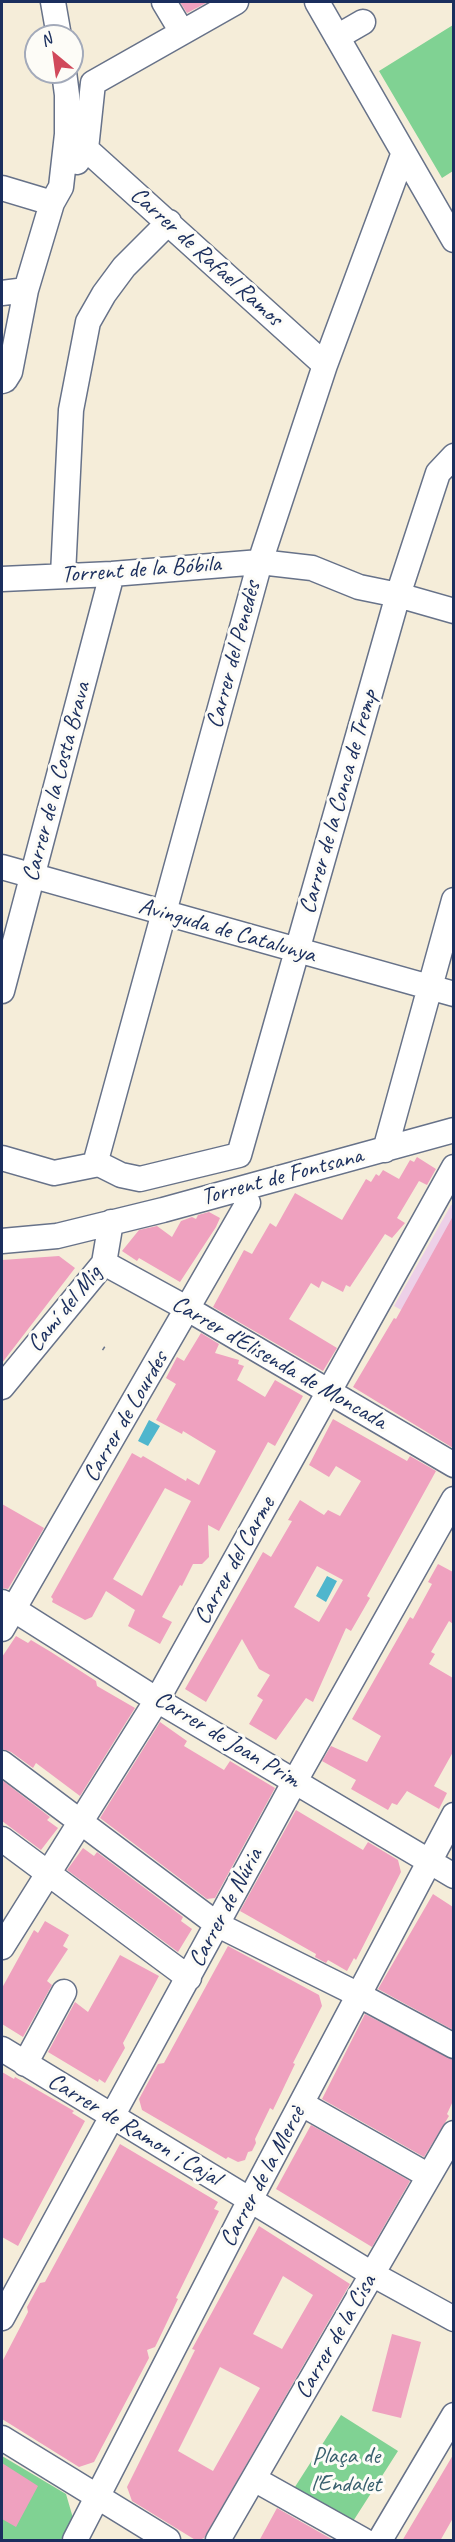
<!DOCTYPE html>
<meta charset="utf-8">
<style>
body{margin:0}
#map{position:relative;width:455px;height:2542px;overflow:hidden;background:#f5edd9;font-family:Caveat,sans-serif}
canvas{display:block}
.frame{position:absolute;inset:0;border:3px solid #1b2f5e;pointer-events:none}
.north{position:absolute;left:24px;top:24px;width:60px;height:60px;box-sizing:border-box;background:#fdfcf7;border:2px solid #a3aaba;border-radius:50%;rotate:331deg;font-size:16px;font-weight:700;line-height:24px;text-align:center;color:#1b2f5e}
.north::after{content:'';display:block;margin:auto;width:21px;height:27px;background:#d1495b;clip-path:polygon(50% 0,100% 100%,50% 72%,0 100%)}
</style>
<div id="map">
<canvas width="455" height="2542"></canvas>
<div class="frame"></div>
<div class="north">N</div>
</div>
<script>
const c = document.querySelector('canvas').getContext('2d');
c.lineJoin = 'round';
function fill(path, color) { c.fillStyle = color; c.fill(path, 'evenodd'); }
function strokePath(path, color, width, dash) { c.strokeStyle = color; c.lineWidth = width; c.lineCap = dash ? 'butt' : 'round'; c.setLineDash(dash || []); c.stroke(path); }
function drawText(font, color, halo, rows, align = 'center') {
  c.font = font + ' Caveat,sans-serif'; c.lineWidth = 6; c.setLineDash([]); c.textBaseline = 'middle'; c.strokeStyle = halo; c.fillStyle = color; for (const [text, x, y, turn = 0] of rows) {
    c.save(); c.translate(x, y); c.rotate((+turn || 0) * Math.PI / 180); c.textAlign = isNaN(turn) ? turn : align; if (halo) c.strokeText(text, 0, 0); c.fillText(text, 0, 0); c.restore();
  }
}
fill(new Path2D(`
 M451,1205H453V1338L394,1306Z`), '#edd0e8');
fill(new Path2D(`
 M453,25V171L442,178L379,71Z
 M341,2415L398,2451L350,2526L293,2490Z
 M2,2456L66,2494L73,2518L61,2540H2Z`), '#80d293');
fill(new Path2D(`
 M149,1420L160,1426L148,1446L138,1441Z
 M327,1576L337,1581L326,1602L316,1596Z`), '#4fb6cd');
fill(new Path2D(`
 M180,2H208L187,13Z
 M417,1157L436,1169L427,1185L419,1181L397,1218L405,1223L392,1238L385,1234L350,1287L346,1285L343,1292L322,1281L319,1288L311,1283L289,1319L337,1348L323,1371L213,1307L244,1250L252,1254L270,1223L276,1227L295,1193L342,1220L366,1179L371,1182L376,1174L379,1176L383,1170L399,1179L410,1160L414,1162Z
 M209,1212L220,1218L216,1227L180,1282L139,1258L137,1261L122,1251L139,1230L157,1226L172,1237L181,1221L192,1217L196,1219L198,1215Z
 M453,1216V1448L353,1387L394,1318L396,1319Z
 M59,1256L75,1268L2,1363V1260Z
 M201,1333L219,1344L215,1353L239,1360L238,1364L244,1366L237,1380L265,1397L275,1380L303,1396L275,1446L268,1442L219,1531L208,1525L209,1557L202,1564H193L182,1586L180,1585L162,1617L172,1622L160,1644L128,1626L135,1610L106,1591L92,1617L85,1620L52,1602L53,1599L51,1597L132,1453L141,1458L143,1456L186,1481L187,1478L199,1485L216,1451L183,1431L182,1434L156,1420L176,1384L166,1378L177,1357L184,1361ZM165,1488L191,1501L142,1596L113,1579Z
 M333,1419L407,1461L410,1456L436,1471L367,1596L370,1598L351,1631L346,1628L313,1702L306,1698L276,1740L249,1724L263,1700L257,1696L270,1675L259,1669L242,1639L206,1702L185,1689L263,1552L271,1557L292,1521L288,1520L300,1500L324,1515L328,1510L340,1516L361,1481L336,1466L329,1477L309,1465ZM317,1566L343,1580L319,1622L294,1607Z
 M2,1504L44,1528L8,1589L2,1588Z
 M438,1564L453,1572V1624L449,1621L431,1652L435,1654L429,1664L453,1678V1752L434,1786L447,1793L439,1809L407,1791L397,1805L392,1803L388,1810L351,1789L356,1780L322,1761L331,1746L367,1762L381,1736L352,1719L410,1617L413,1619L432,1584L428,1582Z
 M16,1636L28,1643L31,1640L51,1652L96,1681L97,1686L135,1708L80,1796L36,1763L33,1768L11,1752L2,1749V1657Z
 M160,1722L187,1741L184,1746L224,1770L230,1761L275,1788L215,1898L207,1899L100,1818Z
 M2,1780L50,1817L47,1820L58,1828L41,1850L2,1821Z
 M296,1810L363,1850L368,1842L398,1860L401,1872L356,1960L354,1958L347,1971L328,1960L326,1963L315,1957L316,1954L240,1911Z
 M83,1848L94,1856L97,1852L183,1917L181,1921L192,1929L178,1952L67,1870Z
 M433,1894L453,1907V2030L378,1989Z
 M45,1921L69,1935L63,1946L68,1949L47,1981L52,1985L23,2037L2,2024V1988L34,1930L38,1933Z
 M228,1946L319,1995L322,2006L293,2063L295,2064L273,2110L270,2108L255,2139L256,2143L252,2151L248,2152L245,2160L238,2162L228,2157L226,2159L142,2110L139,2099L158,2064L164,2063Z
 M120,1955L159,1976L123,2043L125,2048L105,2083L99,2079L98,2082L48,2052L75,2002L88,2012Z
 M365,2014L453,2060V2101L447,2114L449,2116L424,2157L322,2099Z
 M2,2072L14,2079L15,2077L74,2111L72,2113L85,2121L18,2246L2,2237Z
 M311,2125L410,2181L372,2247L276,2189Z
 M120,2144L218,2202L214,2209L219,2211L176,2298L178,2299L158,2341L155,2347L147,2350L149,2358L94,2462L79,2467L2,2419V2362L28,2312L27,2307L40,2283L45,2282Z
 M259,2226L350,2284L204,2538L197,2541L132,2501L127,2487L195,2350L192,2349ZM283,2276L313,2295L282,2349L253,2334ZM220,2367L260,2388L213,2471L178,2451Z
 M392,2334L421,2342L401,2418L372,2411Z
 M453,2455V2518L440,2541H402Z
 M2,2463L38,2486L16,2527L2,2519Z
 M277,2508L335,2541H259Z`), '#efa1bf');
const minor = new Path2D(`
 M53,2L59,36
 M164,2L182,32
 M317,2L454,240
 M337,37L363,22
 M86,149L325,365
 M77,162L86,149L93,83L236,2
 M2,188L52,203
 M2,293L26,290
 M2,381L5,380L10,372L26,290L52,203L61,187L67,134V95L64,72
 M63,575L71,410L88,322L104,294L124,267L169,222
 M2,579L112,574L260,562L312,568L359,587L398,595L454,611
 M2,867L454,994
 M2,991L112,574
 M385,1150L454,900
 M2,1158L54,1173L99,1164L121,1175L140,1179L239,1155L398,595L438,473L454,456
 M95,1164L260,562L325,365L403,155
 M2,1241L57,1236L163,1210L454,1130
 M104,1263L188,1309L454,1465
 M2,1387L104,1263L111,1222
 M2,1602L157,1700L454,1876
 M2,1629L248,1203
 M2,1763L218,1925L359,1995L454,2046
 M2,1839L189,1978
 M2,1947L157,1700L454,1167
 M2,2049L372,2274L454,2319
 M25,2064L64,1992
 M302,2104L429,2176
 M2,2318L295,1781L454,1499
 M2,2438L168,2540
 M254,2479L363,2540
 M75,2540L250,2200L454,1815
 M218,2540L454,2133
 M380,2540L454,2415`);
strokePath(minor, '#677289', 27);
strokePath(new Path2D(`
 M103,1348L106,1350`), '#677289', 4, [1.5, 4.5]);
strokePath(minor, '#fff', 24);
drawText('24px', '#1b2f5e', '#fdfcf7', [
 ["Carrer de Rafael Ramos",206,257,42],
 ["Torrent de la Bóbila",141,570,-4],
 ["Carrer del Penedès",234,655,-75],
 ["Carrer de la Costa Brava",57,782,-75],
 ["Carrer de la Conca de Tremp",339,802,-74],
 ["Avinguda de Catalunya",227,931,16],
 ["Torrent de Fontsana",282,1177,-15],
 ["Camí del Mig",65,1309,-51],
 ["Carrer d'Elisenda de Moncada",279,1363,30],
 ["Carrer de Lourdes",126,1417,-60],
 ["Carrer del Carme",235,1561,-61],
 ["Carrer de Joan Prim",227,1740,31],
 ["Carrer de Núria",226,1908,-62],
 ["Carrer de Ramon i Cajal",134,2130,31],
 ["Carrer de la Mercè",263,2177,-62],
 ["Carrer de la Cisa",336,2337,-60]
]);
drawText('24px', '#39606e', '#fdfcf7', [
 ["Plaça de",346,2457],
 ["l'Endalet",346,2485]
]);
</script>
